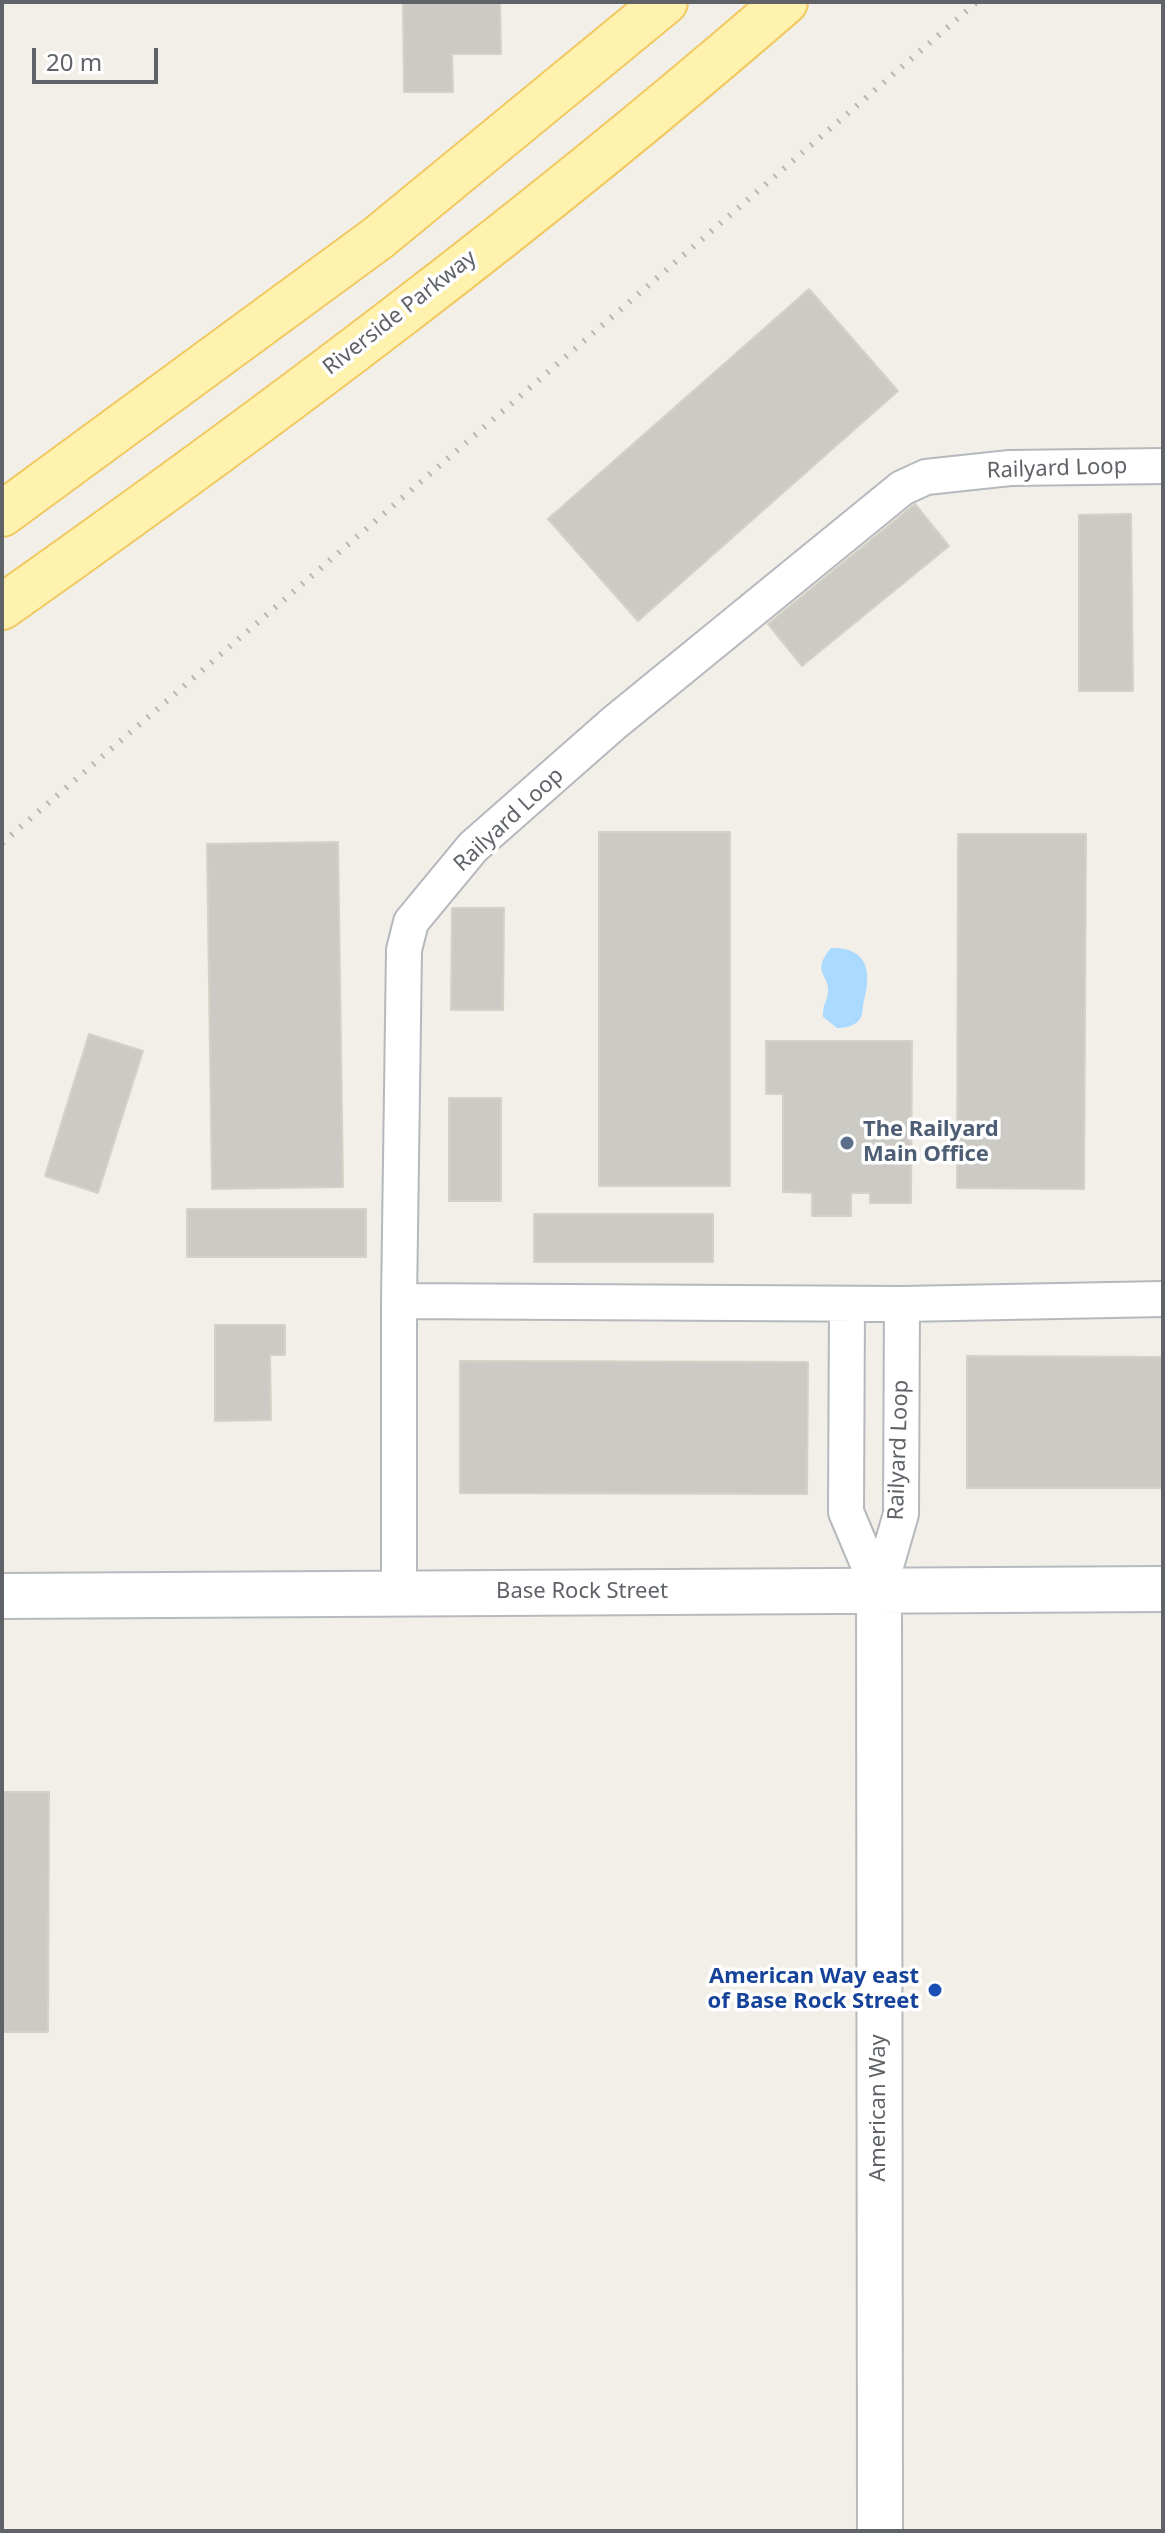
<!DOCTYPE html>
<style>
body{margin:0}
#map{position:relative;width:1165px;height:2533px;overflow:hidden;background:#f1efe8;font-family:"Noto Sans",sans-serif}
canvas{display:block}
.frame{position:absolute;inset:0;border:4px solid #5f6368;pointer-events:none}
.scale{position:absolute;left:32px;top:48px;width:126px;height:36px;box-sizing:border-box;border:4px solid #5f6368;border-top:0;padding-left:10px;font-size:24px;line-height:28px;white-space:nowrap;color:#5f6368;-webkit-text-stroke:6px #fff;paint-order:stroke}
</style>
<div id="map">
<canvas width="1165" height="2533"></canvas>
<div class="frame"></div>
<div class="scale">20 m</div>
</div>
<script>
const c = document.querySelector('canvas').getContext('2d');
c.lineJoin = 'round';
function fill(path, color) { c.fillStyle = color; c.fill(path, 'evenodd'); }
function strokePath(path, color, width, dash) { c.strokeStyle = color; c.lineWidth = width; c.lineCap = dash ? 'butt' : 'round'; c.setLineDash(dash || []); c.stroke(path); }
function drawText(font, color, halo, rows, align = 'center') {
  c.font = font + ' "Noto Sans",sans-serif'; c.lineWidth = 7; c.setLineDash([]); c.textBaseline = 'middle'; c.strokeStyle = halo; c.fillStyle = color; for (const [text, x, y, turn = 0] of rows) {
    c.save(); c.translate(x, y); c.rotate((+turn || 0) * Math.PI / 180); c.textAlign = isNaN(turn) ? turn : align; if (halo) c.strokeText(text, 0, 0); c.fillText(text, 0, 0); c.restore();
  }
}
fill(new Path2D(`
 M831,948C867,947 872,971 864,1000C862,1009 864,1017 856,1023C850,1027 844,1028 837,1028L823,1017C823,1002 827,1003 828,992C830,975 810,972 831,948Z`), '#aadaff');
const building = new Path2D(`
 M403,2H500L501,54H452L453,92H404Z
 M809,289L898,391L638,621L548,519Z
 M915,504L949,546L802,666L768,624Z
 M1131,514L1133,691H1079V515Z
 M599,832H730V1186H599Z
 M958,834H1086L1084,1189L957,1188Z
 M338,842L343,1187L212,1189L207,844Z
 M452,908H504L503,1010H451Z
 M89,1034L143,1051L98,1193L45,1176Z
 M766,1041H912L911,1203H870V1193H851V1216H812V1193L783,1192V1094H766Z
 M449,1098H501V1201H449Z
 M187,1209H366V1257H187Z
 M534,1214H713V1262H534Z
 M215,1325H285V1355H270L271,1420L215,1421Z
 M967,1356L1163,1357V1488H967Z
 M460,1361L808,1362L807,1494L460,1493Z
 M2,1792H49L48,2032H2Z`);
fill(building, '#cccac5');
strokePath(building, '#d6d1c6', 2);
const street = new Path2D(`
 M399,1301L902,1304L1163,1299
 M847,1304L846,1512L879,1590L901,1514L902,1304
 M399,1593V1301L404,950L411,922L473,847L614,723L902,488L926,477L1010,468L1163,466`);
const secondary = new Path2D(`
 M879,1590L880,2531
 M2,1596L1163,1589`);
const primary = new Path2D(`
 M2,514L378,238L665,2
 M2,607C271,417 536,218 785,2`);
strokePath(street, '#b5b8bc', 38);
strokePath(secondary, '#b6babf', 48);
strokePath(primary, '#f2c960', 48);
strokePath(street, '#fff', 34);
strokePath(secondary, '#fff', 44);
strokePath(primary, '#fff2af', 44);
strokePath(new Path2D(`
 M2,843L977,2`), '#b6b7b8', 6, [2, 10]);
for (const [x, y, r, color] of [
 [847,1143,8,"#5c6f8a"],
 [935,1990,8,"#1a4fb4"]
]) { const dot = new Path2D(); dot.arc(x, y, r, 0, 2 * Math.PI); c.fillStyle = color; c.fill(dot); strokePath(dot, '#fff', 3); }
drawText('22px', '#5f6368', '#fff', [
 ["Riverside Parkway",400,313,-38],
 ["Railyard Loop",1057,469,-2],
 ["Railyard Loop",509,820,-43],
 ["Railyard Loop",899,1450,-88],
 ["Base Rock Street",582,1592],
 ["American Way",879,2108,-90]
]);
drawText('bold 22px', '#4e5e75', '#fff', [
 ["The Railyard",863,1130],
 ["Main Office",863,1155]
], 'left');
drawText('bold 22px', '#164399', '#fff', [
 ["American Way east",919,1977],
 ["of Base Rock Street",919,2002]
], 'right');
</script>
